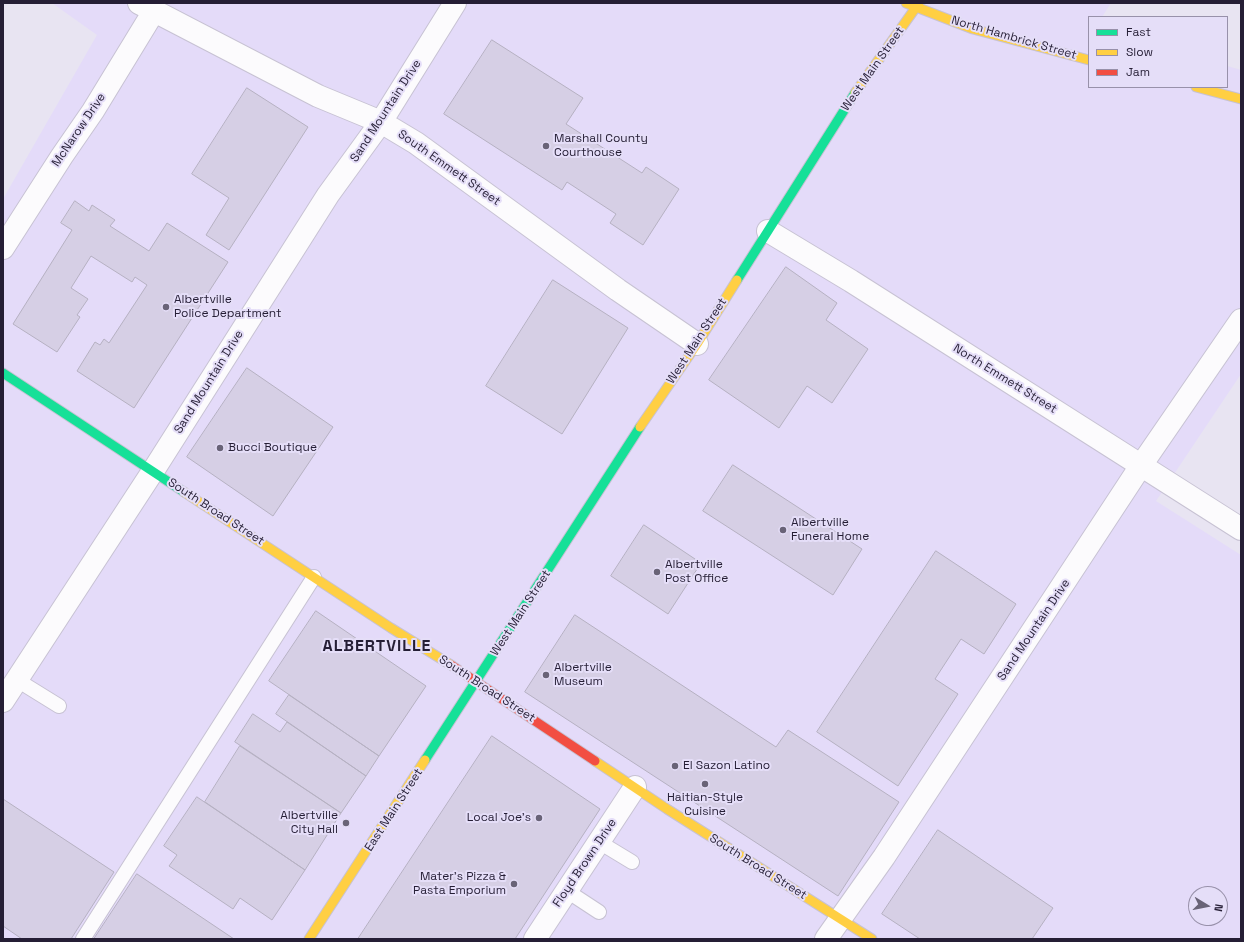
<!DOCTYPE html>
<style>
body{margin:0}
#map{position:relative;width:1244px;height:942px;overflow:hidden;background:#e8e4f2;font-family:"Space Grotesk",sans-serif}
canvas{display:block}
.frame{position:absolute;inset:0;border:4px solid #251e35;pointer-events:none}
.legend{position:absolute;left:1088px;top:16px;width:140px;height:72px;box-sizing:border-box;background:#e5def8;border:1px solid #9891aa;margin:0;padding:5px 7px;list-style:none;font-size:12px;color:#251e35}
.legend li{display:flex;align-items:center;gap:8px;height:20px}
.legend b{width:20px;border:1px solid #9891aa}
.north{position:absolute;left:1188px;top:886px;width:40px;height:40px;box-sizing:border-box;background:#e5def8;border:1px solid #9891aa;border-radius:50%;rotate:100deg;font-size:11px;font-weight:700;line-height:16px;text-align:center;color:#251e35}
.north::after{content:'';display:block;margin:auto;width:14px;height:18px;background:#696377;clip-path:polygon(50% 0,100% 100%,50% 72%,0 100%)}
</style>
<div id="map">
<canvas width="1244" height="942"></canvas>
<div class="frame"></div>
<ul class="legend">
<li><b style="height:5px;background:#16e098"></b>Fast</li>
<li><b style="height:5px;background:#ffcf43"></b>Slow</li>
<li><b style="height:5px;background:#f24e42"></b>Jam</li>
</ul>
<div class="north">N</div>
</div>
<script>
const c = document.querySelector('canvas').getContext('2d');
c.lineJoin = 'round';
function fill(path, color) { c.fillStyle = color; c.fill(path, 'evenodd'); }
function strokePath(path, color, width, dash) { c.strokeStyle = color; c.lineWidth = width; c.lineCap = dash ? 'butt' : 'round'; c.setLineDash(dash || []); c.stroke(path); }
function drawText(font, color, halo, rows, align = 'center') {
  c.font = font + ' "Space Grotesk",sans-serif'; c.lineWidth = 4; c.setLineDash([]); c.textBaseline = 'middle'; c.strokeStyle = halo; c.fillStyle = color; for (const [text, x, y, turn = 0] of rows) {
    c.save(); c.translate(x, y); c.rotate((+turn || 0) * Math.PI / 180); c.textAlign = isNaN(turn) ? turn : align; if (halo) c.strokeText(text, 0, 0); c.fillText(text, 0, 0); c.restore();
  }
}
fill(new Path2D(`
 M52,3H1111L1102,17H1089V87H1227V66L1241,70V374L1156,501L1241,555V939H3V199L97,35ZM1196,894H1220V918H1196Z`), '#e4dbf9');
const building = new Path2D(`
 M492,40L583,98L566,124L642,173L646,167L679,189L643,245L610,223L616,214L567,182L562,190L444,114Z
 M247,88L308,127L229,250L206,235L229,198L192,174Z
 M75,201L89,211L92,205L115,220L110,226L149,251L167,223L228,262L134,408L77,371L95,342L100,345L104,339L109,343L147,285L135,277L132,282L91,256L71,288L88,299L77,315L80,317L57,352L13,324L72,230L61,223Z
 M786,267L837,303L826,320L868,349L832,403L807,386L779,428L709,380Z
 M553,280L628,328L562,434L486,386Z
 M247,368L333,427L273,516L187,457Z
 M733,465L862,549L833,595L703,511Z
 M644,525L701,563L668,614L611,576Z
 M936,551L1016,604L984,654L961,639L935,679L958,694L898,786L817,732Z
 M316,611L426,686L379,756L269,681Z
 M575,615L776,747L788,730L899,802L838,896L525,692Z
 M289,695L379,756L366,776L276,714Z
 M253,714L280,732L287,722L366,776L341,813L235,742Z
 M492,736L600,809L515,939H358Z
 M240,746L341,813L305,870L205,802Z
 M197,797L305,870L272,920L240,898L233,909L169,866L177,855L164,846Z
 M3,799L114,872L71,939H22L3,926Z
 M938,830L1053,908L1032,939H920L882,914Z
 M137,874L234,939H94Z`);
fill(building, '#d6cfe5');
strokePath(building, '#b6b1c2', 1);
const lane = new Path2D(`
 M17,680L59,706
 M599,842L632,862
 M567,891L599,912
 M83,939L314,577`);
const street = new Path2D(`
 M139,3L318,96L381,122L416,143L618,290L697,344
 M768,231L851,281L1241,529
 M3,248L62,156L93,111L154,11
 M3,701L153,471L328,195L381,122L455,3
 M535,939L635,787
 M826,939L884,857L1142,464L1241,320`);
const fast = new Path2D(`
 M737,280L855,93
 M3,373L184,492
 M425,760L640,427`);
const slow = new Path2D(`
 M906,3L973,29L1089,60
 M1196,87L1241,99
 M855,93L919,3
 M640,427L697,344L737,280
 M184,492L391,628L451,665
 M595,761L667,809L872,939
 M309,939L425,760`);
const jam = new Path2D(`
 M451,665L595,761`);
strokePath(lane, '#c7c2d3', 16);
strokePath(street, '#c7c2d3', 24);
strokePath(fast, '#c7c2d3', 11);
strokePath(slow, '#c7c2d3', 11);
strokePath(jam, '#c7c2d3', 11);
strokePath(lane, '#fcfbfd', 14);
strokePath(street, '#fcfbfd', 22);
strokePath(fast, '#16e098', 9);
strokePath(slow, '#ffcf43', 9);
strokePath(jam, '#f24e42', 9);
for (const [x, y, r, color] of [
 [546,146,4,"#696377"],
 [166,307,4,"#696377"],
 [220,448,4,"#696377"],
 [783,530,4,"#696377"],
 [657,572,4,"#696377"],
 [546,675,4,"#696377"],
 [675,766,4,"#696377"],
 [705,784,4,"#696377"],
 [539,818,4,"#696377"],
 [346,823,4,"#696377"],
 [514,884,4,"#696377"]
]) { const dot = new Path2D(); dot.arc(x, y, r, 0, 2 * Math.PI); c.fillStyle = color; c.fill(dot); strokePath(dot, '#e5def8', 1.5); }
drawText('12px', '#251e35', '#e5def8', [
 ["North Hambrick Street",1014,38,16],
 ["West Main Street",873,69,-55],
 ["Sand Mountain Drive",386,111,-57],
 ["McNarow Drive",79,130,-56],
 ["South Emmett Street",449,168,35],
 ["West Main Street",697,341,-57],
 ["North Emmett Street",1005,379,32],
 ["Sand Mountain Drive",209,382,-58],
 ["South Broad Street",216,512,33],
 ["West Main Street",521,613,-57],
 ["Sand Mountain Drive",1034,630,-56],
 ["South Broad Street",487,689,33],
 ["East Main Street",394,810,-57],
 ["Floyd Brown Drive",585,863,-56],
 ["South Broad Street",758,867,32]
]);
drawText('12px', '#251e35', '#e5def8', [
 ["Marshall County",554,139],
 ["Courthouse",554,153],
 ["Albertville",174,300],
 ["Police Department",174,314],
 ["Bucci Boutique",228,448],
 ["Albertville",791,523],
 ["Funeral Home",791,537],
 ["Albertville",665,565],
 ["Post Office",665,579],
 ["Albertville",554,668],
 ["Museum",554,682],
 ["El Sazon Latino",683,766],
 ["Haitian-Style",705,798,"center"],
 ["Cuisine",705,812,"center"],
 ["Albertville",338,816,"right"],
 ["City Hall",338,830,"right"],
 ["Local Joe's",531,818,"right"],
 ["Mater's Pizza &",506,877,"right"],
 ["Pasta Emporium",506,891,"right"]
], 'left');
c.letterSpacing = '1px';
drawText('bold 16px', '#251e35', '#e5def8', [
 ["ALBERTVILLE",377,647]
]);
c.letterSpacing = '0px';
</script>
